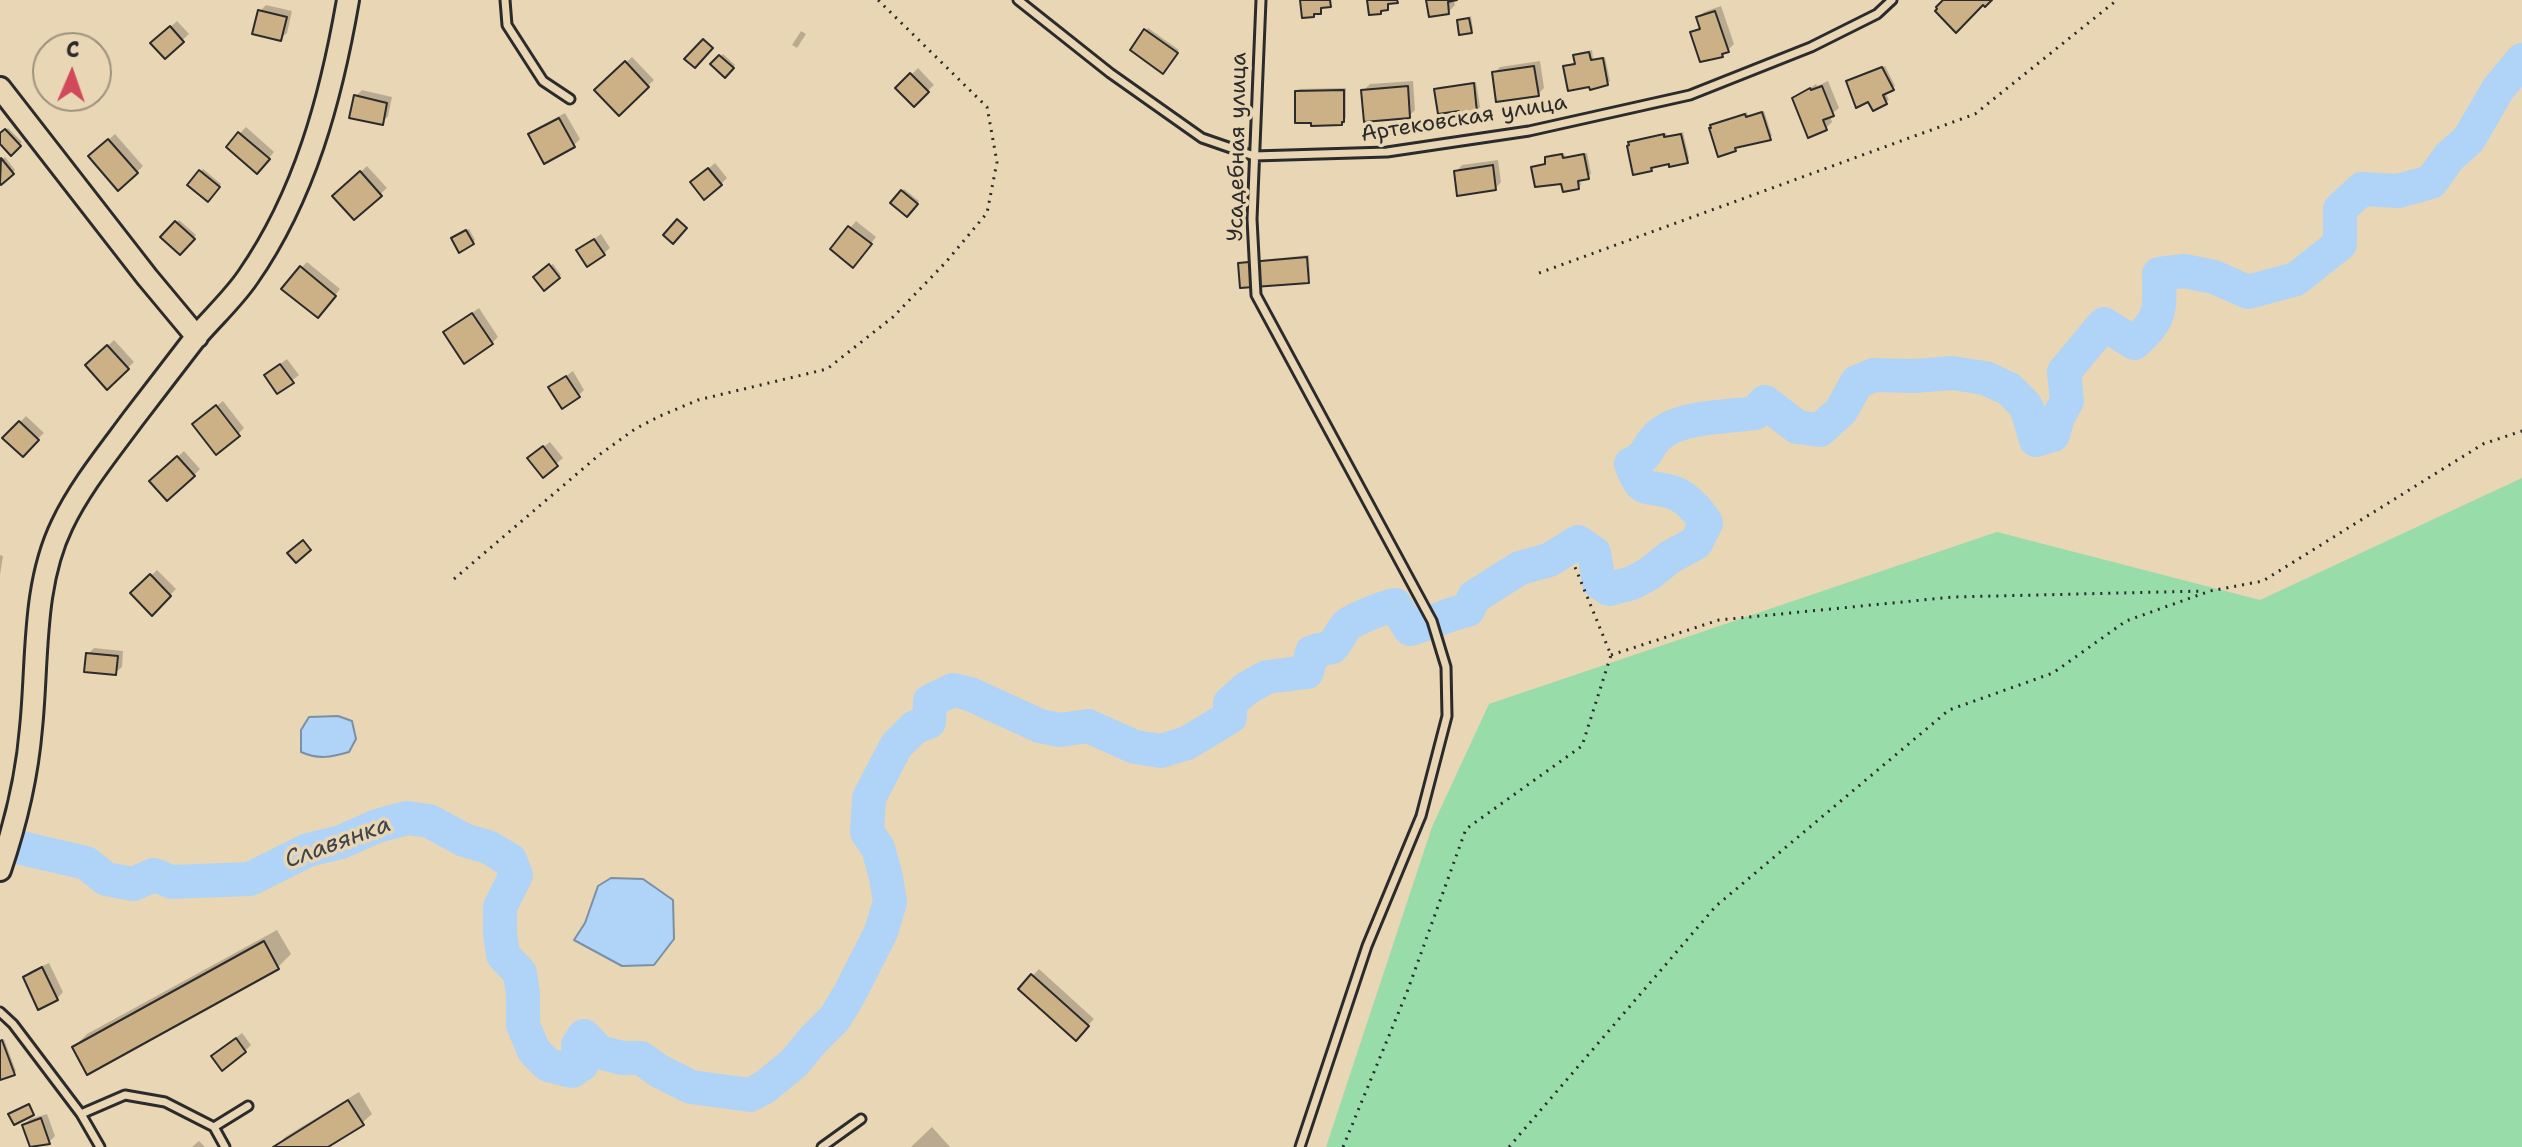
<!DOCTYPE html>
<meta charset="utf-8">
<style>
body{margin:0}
#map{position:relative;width:2522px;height:1147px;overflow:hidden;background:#e9d6b4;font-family:"Shantell Sans",sans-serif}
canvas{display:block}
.north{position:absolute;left:32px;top:32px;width:80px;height:80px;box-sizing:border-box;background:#e9d6b4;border:2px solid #9d927d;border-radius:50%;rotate:2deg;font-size:22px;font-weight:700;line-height:32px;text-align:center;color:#2b2b2b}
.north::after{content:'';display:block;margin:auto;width:28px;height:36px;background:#d1495b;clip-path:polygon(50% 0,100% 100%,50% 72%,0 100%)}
</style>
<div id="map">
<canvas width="2522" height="1147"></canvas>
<div class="north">С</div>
</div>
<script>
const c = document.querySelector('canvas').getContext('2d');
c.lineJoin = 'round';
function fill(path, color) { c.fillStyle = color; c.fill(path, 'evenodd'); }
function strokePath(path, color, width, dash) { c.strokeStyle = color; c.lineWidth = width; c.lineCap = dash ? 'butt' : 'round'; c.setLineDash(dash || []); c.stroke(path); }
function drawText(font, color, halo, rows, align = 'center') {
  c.font = font + ' "Shantell Sans",sans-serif'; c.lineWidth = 7; c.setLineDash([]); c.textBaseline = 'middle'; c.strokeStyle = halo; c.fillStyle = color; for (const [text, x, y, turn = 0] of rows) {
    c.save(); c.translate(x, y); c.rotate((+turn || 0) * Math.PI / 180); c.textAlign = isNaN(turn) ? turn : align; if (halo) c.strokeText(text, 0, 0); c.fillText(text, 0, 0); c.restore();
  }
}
fill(new Path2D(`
 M2522,478V1147H1326L1432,827L1489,704L1997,532L2260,600Z`), '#97dca9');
const water = new Path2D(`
 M338,716L352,721L356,739L349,752C331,757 319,760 301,752V730L309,717Z
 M611,878L643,879L673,900L674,939L654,965L622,966L574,940L585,923L598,886Z`);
fill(water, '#afd4f8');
strokePath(water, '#7a90a6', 2);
fill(new Path2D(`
 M1428,0H1454L1455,5L1448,12Z
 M266,5L292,11L287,33L280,39L260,11Z
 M1721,6L1734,44L1722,56L1692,33L1701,26L1698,18L1704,12Z
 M1471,16L1473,29L1471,31L1459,20Z
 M177,21L189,34L165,56L153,43Z
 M1148,28L1179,50L1165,69L1146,31Z
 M801,31L806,34L797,48L792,45Z
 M1592,50L1593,59L1605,57L1610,81L1607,83L1565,66L1576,62L1575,56L1578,53Z
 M723,54L735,65L725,75L713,64Z
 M632,57L654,80L619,113L597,90Z
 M1540,61L1544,88L1538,94L1494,73L1500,67Z
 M1885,66L1895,86L1885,92L1889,100L1874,108L1850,81Z
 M918,68L934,85L914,104L898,88Z
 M1413,81L1415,110L1409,116L1363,91L1370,84Z
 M1828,81L1839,108L1830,115L1832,122L1826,128L1794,99L1816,84L1817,86Z
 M1476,82L1480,107L1477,110L1461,112L1436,90L1439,87Z
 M1346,88V118L1341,123L1297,92L1299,89Z
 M362,90L392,97L388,116L382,123L356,96Z
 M1764,111L1772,136L1735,149L1712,125L1747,112L1748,116Z
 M565,113L580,139L573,146L531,135L537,128Z
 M246,127L274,152L263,165L228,146Z
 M8,128L22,142L11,153L0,141V135Z
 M1683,132L1689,158L1687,161L1670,162L1651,169L1631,143L1633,140L1666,133L1667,136Z
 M115,134L143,166L137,172L97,150Z
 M1564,153L1565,157L1587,153L1591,174L1580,179L1581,185L1578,187L1533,168L1547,163L1550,155Z
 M5,157L15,170L2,182L0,161Z
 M1498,160L1501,182L1495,189L1456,172L1462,165Z
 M715,163L727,178L721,184L699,177Z
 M367,166L387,188L354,218L335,196Z
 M203,169L221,184L208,199L190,185Z
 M904,189L919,201L907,215L892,203Z
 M179,220L196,235L180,252L163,237Z
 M856,221L876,237L859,259L833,249Z
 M469,229L475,240L473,242L456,236Z
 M601,234L610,248L603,254L579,250Z
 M1309,255L1310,278L1308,281L1240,264L1243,262Z
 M307,262L340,289L324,309L301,268Z
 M553,264L561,275L545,288L536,277Z
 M479,308L498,337L492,343L445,332Z
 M114,340L134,362L107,387L88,365Z
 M287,359L299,375L278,392L273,369Z
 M573,371L584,390L578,396L551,387Z
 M223,401L244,428L238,434L200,419Z
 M26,416L44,433L22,454L5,438Z
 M550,442L563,458L543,475L536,452Z
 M184,451L200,469L194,475L152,481Z
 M0,555L3,556L0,575Z
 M157,570L176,589L152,613L133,593Z
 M94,648L123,651L122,667L115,673L88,654Z
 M277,930L291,954L278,967L74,1047L87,1034Z
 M49,963L63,992L57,999L25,977L31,971Z
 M1039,969L1094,1019L1076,1038L1020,989Z
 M242,1033L251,1045L245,1051L220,1050Z
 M4,1039L16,1071L0,1078V1041Z
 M359,1092L372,1114L362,1123L324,1147H276L285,1137Z
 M47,1114L55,1136L48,1143L32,1147L24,1125L30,1119Z
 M932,1127L950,1147H911Z
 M199,1141L205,1147H192Z`), '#0003');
strokePath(new Path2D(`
 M0,843L86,863L106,879L133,884L154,875L172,882L250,879L308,850L341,842L377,826L407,818L429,821L464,840L488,847L510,860L516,875L500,907V933L503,955L520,973L523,994V1025L534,1051L548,1065L572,1071L582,1064L578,1045L584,1036L599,1052L622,1058H641L659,1071L691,1087L750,1095L765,1087L794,1063L813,1040L835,1018L850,993L881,932L890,902L886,877L878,848L867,832L869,798L896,746L915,727L929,722L930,701L953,690L970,694L1040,726L1060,730L1088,726L1135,747L1161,751L1187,743L1230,717V703L1247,688L1267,677L1307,672L1312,652L1332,647C1337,641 1342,631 1347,625C1352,620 1387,606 1395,605L1410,629C1430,624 1447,614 1468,610L1474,597L1520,568L1549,560L1578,542L1594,553L1599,582L1609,589L1632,583L1649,574L1670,557L1696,543L1706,523C1698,510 1684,494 1668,491C1643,485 1642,493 1631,464C1651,454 1644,450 1657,437C1677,416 1727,417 1755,413L1765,402L1797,427L1820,430L1841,411L1857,382L1874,375L1914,376L1952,373L1985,378L2009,389L2026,406L2036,440L2053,435L2058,417L2067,401L2064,372L2104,324L2134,343C2162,319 2160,310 2159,274L2184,271L2214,277L2248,292L2296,279L2340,244V209L2362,189L2398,191L2431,182L2449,157L2469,139L2498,89L2522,60`), '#afd4f8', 34);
const building = new Path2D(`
 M1300,0H1330L1331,7L1321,8V14H1314V17L1302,18Z
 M1367,0H1397L1398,3L1388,4V10L1381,11V14L1369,15Z
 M1426,0H1457L1448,2L1449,14L1429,17Z
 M1943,0H1992L1985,7L1983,5L1956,33L1935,11L1937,9L1936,7Z
 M258,10L287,17L281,41L252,34Z
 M1715,11L1729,52L1722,54L1723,57L1700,62L1690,32L1700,29L1696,17Z
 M1469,18L1472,33L1459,35L1457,20Z
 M170,26L184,42L165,59L150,43Z
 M1144,29L1178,53L1163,74L1130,50Z
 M703,39L713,48L695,68L684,59Z
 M1589,52L1591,60L1603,58L1608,85L1590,90L1589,87L1568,91L1563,66L1575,64L1573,55Z
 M719,55L734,68L725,78L710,64Z
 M625,61L649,87L619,116L594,90Z
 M1534,66L1539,96L1496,102L1492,72Z
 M1882,67L1894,90L1883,95L1887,104L1873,111L1868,102L1856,108L1846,81Z
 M910,73L929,92L914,107L895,88Z
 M1474,83L1477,112L1460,114L1459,111L1438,114L1434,89Z
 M1408,86L1410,118L1364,122L1361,90Z
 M1822,86L1834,116L1823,120L1827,130L1808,138L1792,98L1810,88L1811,90Z
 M1344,90V122H1342V125L1311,126V123H1295V91Z
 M354,95L387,103L383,125L349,118Z
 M1762,112L1771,140L1735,148L1736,151L1718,157L1709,128H1711L1710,125L1745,114L1746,117Z
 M559,118L575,147L544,164L528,134Z
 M5,129L21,146L11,156L0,144V133Z
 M238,132L270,159L257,174L226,147Z
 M1664,134V137L1681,134L1688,163L1669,167V164L1651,168L1652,171L1633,175L1627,146L1629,145L1628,142Z
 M108,139L138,173L118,191L88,156Z
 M1562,154L1563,158L1584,154L1589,179L1578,181L1579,189L1563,192L1561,184L1535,187L1531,167L1545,164V157Z
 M1,158L14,174L1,185L0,183Z
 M1493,165L1496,190L1457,196L1454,171Z
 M708,168L722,185L704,200L690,182Z
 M199,170L220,187L208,202L187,185Z
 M360,171L382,196L354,220L332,196Z
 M901,190L918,204L907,217L890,203Z
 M677,219L687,228L673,244L663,235Z
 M175,221L195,239L180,255L160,237Z
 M848,226L872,244L853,268L830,249Z
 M466,230L474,244L459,253L451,238Z
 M594,239L605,255L587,267L576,250Z
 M1307,257L1309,283L1240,288L1238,263Z
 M549,264L560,278L544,291L533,277Z
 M300,266L336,296L318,318L281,289Z
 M472,313L493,344L464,364L443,332Z
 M107,345L129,369L107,390L85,365Z
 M280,364L294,383L277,394L264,375Z
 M566,376L580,397L562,409L548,387Z
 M216,405L240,436L216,455L192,424Z
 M19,421L39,440L23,457L2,438Z
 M543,446L558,466L543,478L527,458Z
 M177,456L195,476L167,501L149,481Z
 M303,540L311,550L296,563L287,553Z
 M150,574L171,596L152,616L130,593Z
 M86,653L118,656L116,675L84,672Z
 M264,941L279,969L87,1075L72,1047Z
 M42,967L58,1000L38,1010L23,977Z
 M1031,974L1089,1026L1076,1041L1018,989Z
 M236,1038L246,1052L222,1071L211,1056Z
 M2,1040L15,1075L0,1080V1041Z
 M348,1100L364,1125L328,1147H273Z
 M29,1104L34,1115L14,1125L8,1114Z
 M41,1118L50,1144L30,1147L22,1125Z`);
fill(building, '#ccb086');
strokePath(building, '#2b2b2b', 2);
const lane = new Path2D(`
 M505,0L507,25L543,81L570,99
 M1018,0L1110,73L1202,138L1254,156L1387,152L1529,131L1690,95L1811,47L1877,14L1892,0
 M1261,0L1252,219L1256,295L1432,621L1446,667L1447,716L1421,816L1367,946L1300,1147
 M0,1012L13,1024L81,1114L100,1147
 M81,1114L125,1095L165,1102L214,1127L225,1147
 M214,1127L248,1106
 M822,1147L861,1119`);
const secondary = new Path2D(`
 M0,88L147,277L197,337
 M0,870C16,823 27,777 31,728C38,661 32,587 62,525C80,487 108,453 133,419C154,392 175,364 196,337C213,317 233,299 248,277C305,195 331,98 348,0`);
strokePath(lane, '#2b2b2b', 13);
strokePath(secondary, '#2b2b2b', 26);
strokePath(new Path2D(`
 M1539,273L1975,114L2117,0
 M454,579L599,455L635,429L660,416L698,400L827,369L893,317L946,262L987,213L997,162L987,107L878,0
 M1611,655L1719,620L1953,597L2204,591
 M1343,1147L1407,992L1466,829L1582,746L1611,655L1575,567
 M1509,1147L1716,906L1949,710L2053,673L2126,621L2210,591L2263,581L2483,444L2522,431`), '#2b2b2b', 3, [2, 6]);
strokePath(lane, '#e9d6b4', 7);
strokePath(secondary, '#e9d6b4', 20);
drawText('22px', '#2b2b2b', '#e9d6b4', [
 ["Артековская улица",1464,119,-9],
 ["Усадебная улица",1238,147,-89]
]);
drawText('italic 24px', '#3f444a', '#e9d6b4', [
 ["Славянка",338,843,-20]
]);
</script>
